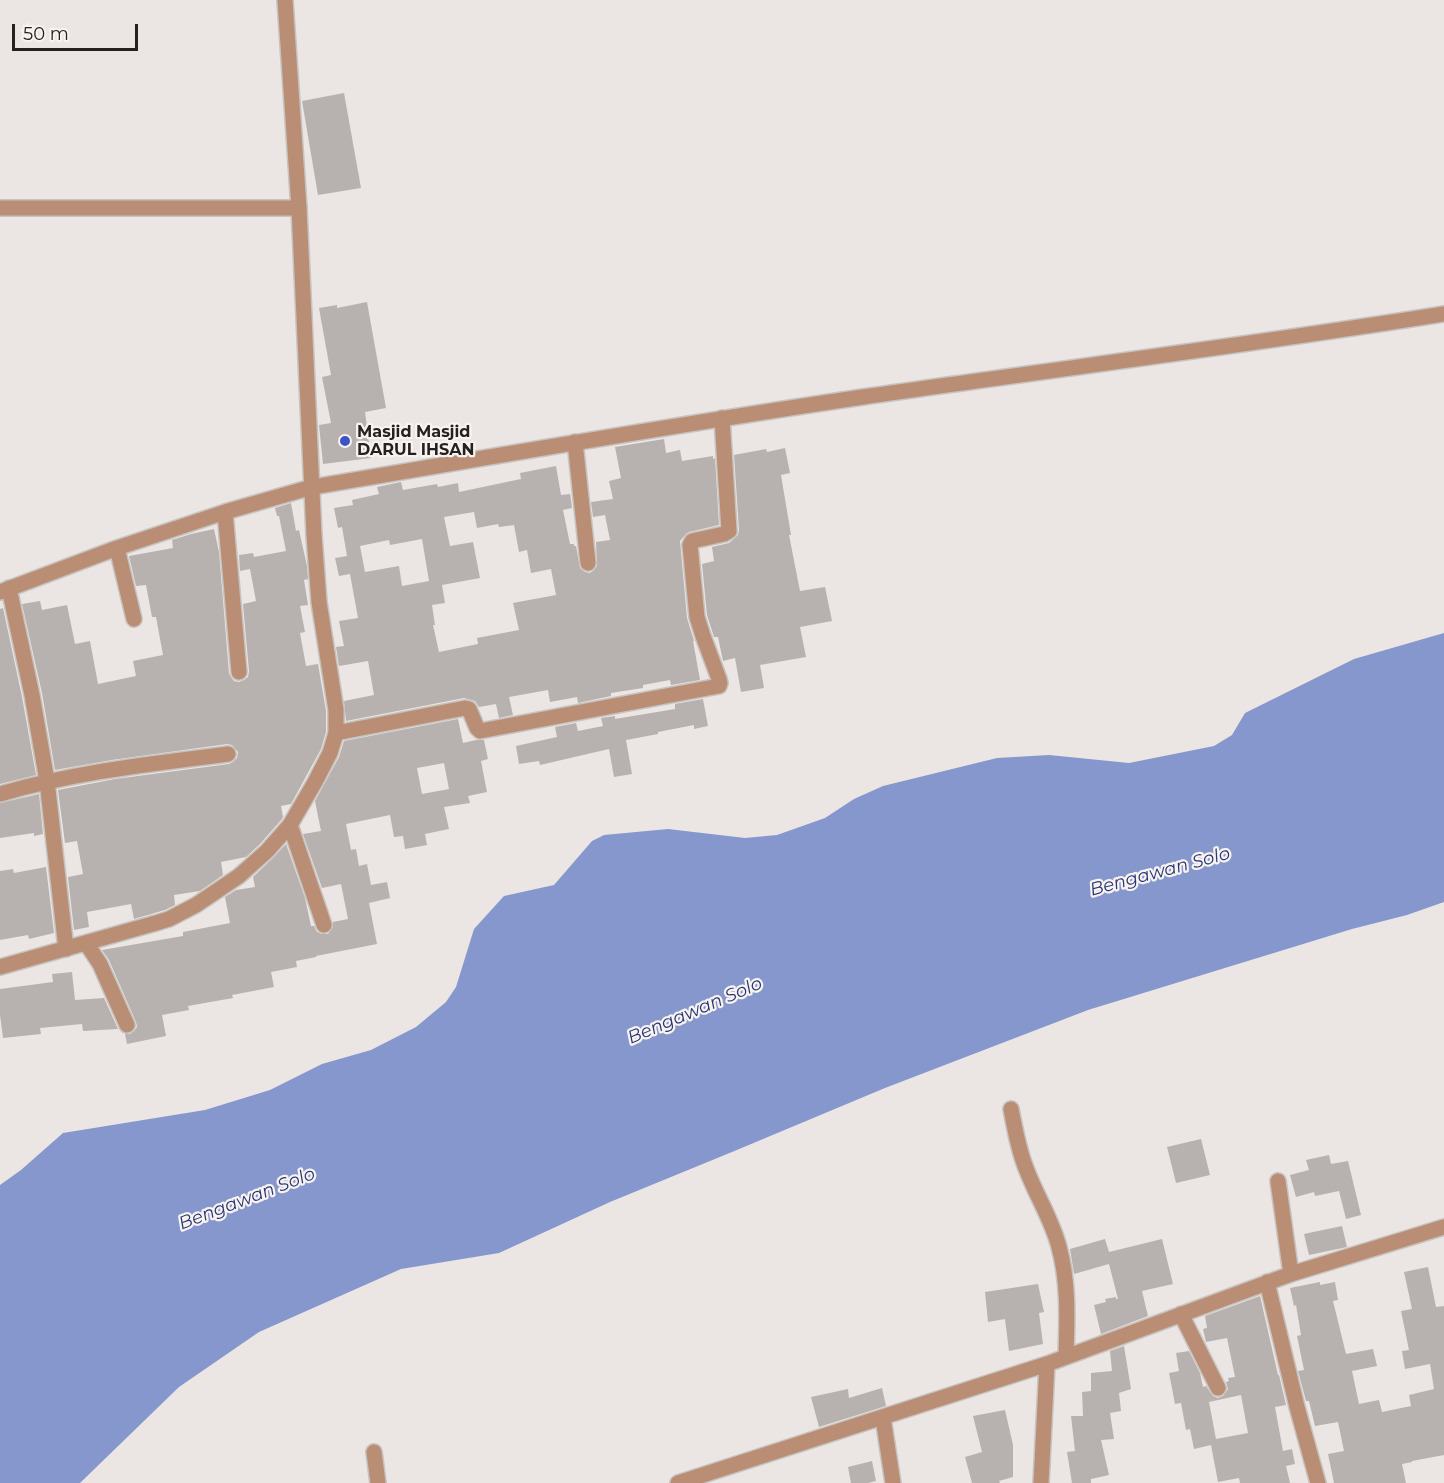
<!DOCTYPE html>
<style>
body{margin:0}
#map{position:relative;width:1444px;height:1483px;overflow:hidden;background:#ebe6e3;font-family:Montserrat,sans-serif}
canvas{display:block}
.scale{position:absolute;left:12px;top:24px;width:126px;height:27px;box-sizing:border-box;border:3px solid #242221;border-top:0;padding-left:8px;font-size:18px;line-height:21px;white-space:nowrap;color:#242221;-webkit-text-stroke:4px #f9f3f0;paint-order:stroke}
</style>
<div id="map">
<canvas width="1444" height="1483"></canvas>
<div class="scale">50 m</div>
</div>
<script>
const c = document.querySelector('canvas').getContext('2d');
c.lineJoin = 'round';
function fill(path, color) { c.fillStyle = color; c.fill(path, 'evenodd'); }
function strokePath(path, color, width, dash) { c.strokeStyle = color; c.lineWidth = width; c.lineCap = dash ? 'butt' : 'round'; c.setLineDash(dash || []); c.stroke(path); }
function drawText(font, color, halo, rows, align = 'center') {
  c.font = font + ' Montserrat,sans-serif'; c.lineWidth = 4.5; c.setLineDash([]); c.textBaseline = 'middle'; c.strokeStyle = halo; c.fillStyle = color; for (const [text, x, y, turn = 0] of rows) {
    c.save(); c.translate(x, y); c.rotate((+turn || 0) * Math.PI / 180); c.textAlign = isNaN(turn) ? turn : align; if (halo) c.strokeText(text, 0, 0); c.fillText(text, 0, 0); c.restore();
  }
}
fill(new Path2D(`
 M1444,633V902L1407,915L1352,929L1088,1010L885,1088L732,1152L610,1202L499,1253L401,1269L259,1332L179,1387L80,1483H0V1185L21,1170L63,1133L205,1110L270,1090L322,1064L371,1050L416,1027L446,1002L456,987L474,929L504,896L554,885L592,841L604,835L668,829L745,838L777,835L825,818L854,799L883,786L997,758L1049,755L1129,763L1214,746L1232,735L1245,713L1354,659Z`), '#8597cd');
fill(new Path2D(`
 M344,93L361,188L318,195L302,101Z
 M367,302L386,408L365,412L371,458L323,464L319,425L331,423L322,377L331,375L319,308L337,305V308Z
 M664,439L666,453L680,450L682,461L713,456V459L715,458L719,525L689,532L686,534L680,541L687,618L694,641H693L700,680L671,685L670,680L643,685V688L611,693V696L578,703L577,697L550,702L548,690L509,697L513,715L499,718L496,704L479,707L475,701L464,698L346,721L344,701L374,695L368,661L339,666L336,647L344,646L339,621L358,618L350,574L339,576L335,558L347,556L342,527L338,528L334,508L353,505L352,500L379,494L377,487L401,482L403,490L437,484L438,487L458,483L459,492L521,479L520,473L556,466L561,495L570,494L571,500L572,508L563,510L570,544H574V546H576L580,568L585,572L590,573L594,570L597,566L596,542L610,540L605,515L593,517L591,502L613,499L609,481L621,478L615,447ZM474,512L477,528L498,524L499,527L514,525L519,552L527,550L531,573L551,569L556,595L513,603L519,630L477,638L478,644L439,652L433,625H435L432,605L445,603L442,585L480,578L473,542L450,546L444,517ZM422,539L429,581L402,586L399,566L365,572L360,546L389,540L390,545Z
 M785,448L790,473L781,475L791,535H789L800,591L825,587L832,621L800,627L806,657L760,665L764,688L741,692L735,658L723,661L718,637H714L707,615L702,564L714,561L712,547L729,543L738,535L739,530L734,455L766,449L767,452Z
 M291,503L296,531L299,530L307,566L308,579L304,580L308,605L300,606L305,632L300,633L306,666L318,664L326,711V732L321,749L291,804L281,806L283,817L282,819L260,844L246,857L221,862L223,875L200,891L174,895L175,905L165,910L134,919L131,904L87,912L89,927L74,930L68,877L83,874L77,841L65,843L58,790L115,779L229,764L233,762L237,758L238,752L232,745L227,744L112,760L55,770L42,693L22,604L40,601L42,610L67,605L75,644L90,641L98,684L136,676L133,661L163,655L156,617H152L146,585L136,586L129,556L173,548L172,540L191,534L214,529L219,552L229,673L231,677L234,681L239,682L244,680L248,677L249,671L243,604L256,601L250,569L240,571L239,555L253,553L254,557L286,551L279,516H277L275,508Z
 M3,608L22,697L36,775L0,784V609Z
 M703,699L708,726L694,729V725L658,732V734L626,740L632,774L614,777L609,749L540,765L539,761L519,764L516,746L557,737L555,727L576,723L578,731L603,726L601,718L615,716V719L675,709V704Z
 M458,719L463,743L476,740H484L488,759L481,761L487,792L468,796L470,803L444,807L449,829L425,834L427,845L405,849L403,836L394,837L390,815L346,824L351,850L356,849L359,866L367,864L371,885L387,882L390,898L369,903L377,944L316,956V957L296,961L297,967L271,972L274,987L232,995L233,998L188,1006L189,1010L162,1015L166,1036L127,1044L125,1034H130L134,1031L137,1027L136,1022L109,960L102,950L183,936V932L230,923L225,897L236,890L255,887L253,877L273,858L286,844L305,898L311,926H314L317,932L322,934H328L333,927V922L348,919L341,884L322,888L303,834L321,831L315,801L339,757L344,741ZM444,763L449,789L422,794L417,768Z
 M39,794L43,834L34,836V833L0,838V803Z
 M46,867L54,933L29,939L28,935L0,940V871L13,869L14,873Z
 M72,972L75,1000L104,998L118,1029L83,1031L82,1024L40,1028L41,1034L3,1038L0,1015V989L53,982L52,974Z
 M1201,1139L1210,1175L1176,1183L1167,1147Z
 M1329,1155L1331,1164L1348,1161L1361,1215L1346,1219L1339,1191L1315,1196L1314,1192L1296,1197L1290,1175L1309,1170L1306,1160Z
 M1342,1226L1347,1247L1309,1255L1304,1234Z
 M1105,1239L1109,1252L1162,1239L1173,1284L1142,1291L1148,1316L1101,1334L1094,1305L1106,1302L1105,1299L1116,1297V1299H1118L1109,1264L1074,1274L1070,1249Z
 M1428,1267L1436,1307L1444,1306V1455L1412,1461V1462L1402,1464L1406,1483H1334L1328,1454L1344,1451L1338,1422L1315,1426L1309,1401H1306L1298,1371L1304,1370L1297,1336L1301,1335L1296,1305L1294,1306L1290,1288L1320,1282V1285L1335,1282L1338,1300L1333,1301L1346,1354L1373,1349L1377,1366L1352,1371L1359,1404L1379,1400L1382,1412L1411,1406L1409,1395L1434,1389L1430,1364L1405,1369L1402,1351L1409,1350L1401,1311L1412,1309L1404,1272Z
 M1038,1284L1044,1312L1039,1313L1043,1344L1009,1351L1005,1319L988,1322L985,1292Z
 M1260,1296L1278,1375H1279L1286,1405L1275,1407L1283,1451L1292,1449L1295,1464L1286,1466L1290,1483H1240L1239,1478L1218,1482L1211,1445L1194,1449L1190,1429L1186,1430L1181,1403L1175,1404L1169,1373L1179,1371L1176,1353L1189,1351L1200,1373L1203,1387L1206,1386L1213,1396L1218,1398L1223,1396L1228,1389L1226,1382L1229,1381L1228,1378L1235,1377L1227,1338L1206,1342L1203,1329L1207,1328L1205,1316ZM1241,1395L1248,1433L1216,1439L1209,1402Z
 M1124,1346L1131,1389L1119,1393L1121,1411L1110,1413L1114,1439L1101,1440L1109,1475L1091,1479V1483H1072L1067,1452L1075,1451L1071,1416H1083L1082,1392L1091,1391V1373L1112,1371L1110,1351Z
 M882,1388L886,1406L819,1427L811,1397L848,1389L849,1398Z
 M1005,1410L1013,1445V1477L999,1481L1000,1483H972L965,1457L982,1452L973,1416Z
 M872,1461L876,1481L868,1483H851L848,1467Z`), '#b7b2af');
const minor = new Path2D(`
 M0,208H299
 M575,442L588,563
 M225,512L239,672
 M117,548L134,619
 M9,588L32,695L47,781L66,949
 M0,592L117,548L225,512L312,487
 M336,733L465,708L469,709L477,728L480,731L719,686L720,683L719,679L703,636L697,617L690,545L692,541L724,534L729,531L722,418
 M0,794C75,772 151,764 228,754
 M290,825L324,925
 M86,943L100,964L127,1025
 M1011,1109C1015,1130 1019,1152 1027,1171C1037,1197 1052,1220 1059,1247C1069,1283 1067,1321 1066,1357
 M1278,1181L1291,1274
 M1267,1282L1297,1407L1318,1483
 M1181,1314L1218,1388
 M883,1418L893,1483
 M374,1452L378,1483
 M678,1483L1047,1364L1291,1274L1444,1227
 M1041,1483L1047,1364`);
const tertiary = new Path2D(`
 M312,487C496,456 679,424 863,397C1057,369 1251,345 1444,314
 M0,967L156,923L169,919L196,905L239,876L267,851L290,825L315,782L330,753L336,733V710L319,602L314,535L299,208L285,0`);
strokePath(minor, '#c7c3c0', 18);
strokePath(tertiary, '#c7c3c0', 18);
strokePath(minor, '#ba8e75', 15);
strokePath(tertiary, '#ba8e75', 15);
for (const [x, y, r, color] of [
 [345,441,6,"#3c53c6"]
]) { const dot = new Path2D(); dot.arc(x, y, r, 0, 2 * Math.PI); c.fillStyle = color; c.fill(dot); strokePath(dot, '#f9f3f0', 2); }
drawText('bold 16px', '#242221', '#f9f3f0', [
 ["Masjid Masjid",357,432],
 ["DARUL IHSAN",357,450]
], 'left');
drawText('italic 18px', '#273677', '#f9f3f0', [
 ["Bengawan Solo",1160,872,-15],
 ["Bengawan Solo",695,1011,-23],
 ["Bengawan Solo",247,1199,-21]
]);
</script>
